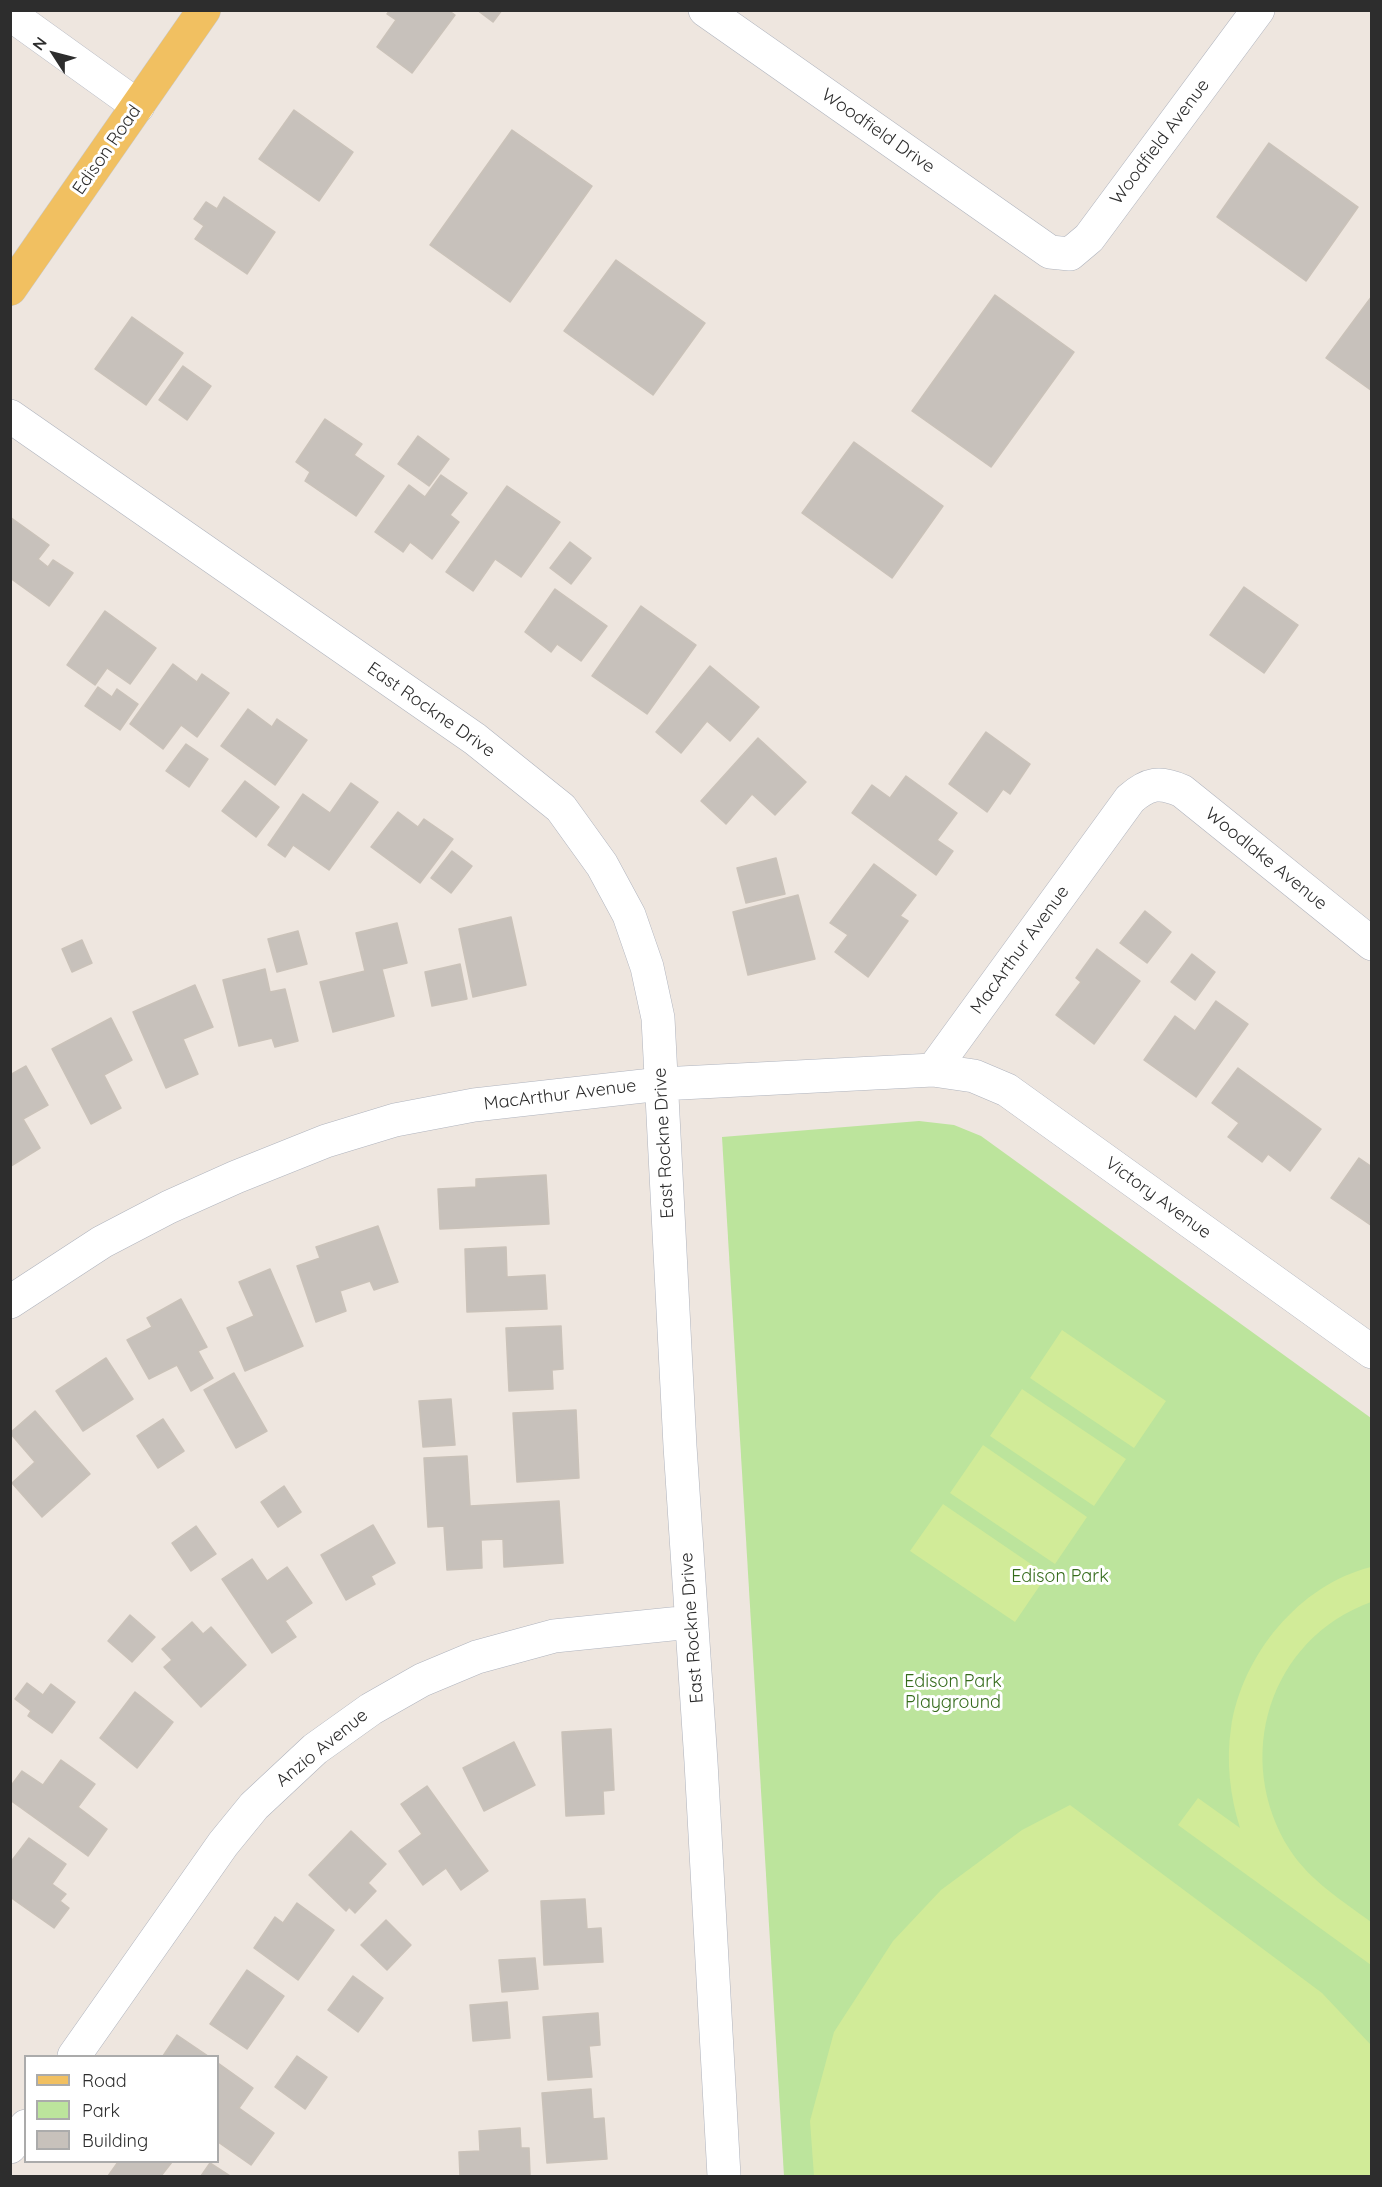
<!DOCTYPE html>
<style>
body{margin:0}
#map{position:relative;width:1382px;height:2187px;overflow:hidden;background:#eee6df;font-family:Quicksand,sans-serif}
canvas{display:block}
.frame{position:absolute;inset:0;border:12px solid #2d2d2d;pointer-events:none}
.legend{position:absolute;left:24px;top:2055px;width:195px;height:108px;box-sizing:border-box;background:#fff;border:2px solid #ababab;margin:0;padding:8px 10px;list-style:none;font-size:18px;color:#2d2d2d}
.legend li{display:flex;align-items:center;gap:12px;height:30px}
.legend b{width:30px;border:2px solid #ababab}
.north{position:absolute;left:24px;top:24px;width:60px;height:60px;-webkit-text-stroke:4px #fff;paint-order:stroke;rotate:306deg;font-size:16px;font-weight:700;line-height:24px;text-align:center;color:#2d2d2d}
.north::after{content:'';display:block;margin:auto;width:21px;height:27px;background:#2d2d2d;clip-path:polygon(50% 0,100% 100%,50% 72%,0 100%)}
</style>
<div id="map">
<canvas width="1382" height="2187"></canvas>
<div class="frame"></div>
<ul class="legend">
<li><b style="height:8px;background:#f1c061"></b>Road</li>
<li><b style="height:16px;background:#bce49c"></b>Park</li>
<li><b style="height:16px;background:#c7c1bb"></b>Building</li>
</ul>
<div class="north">N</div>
</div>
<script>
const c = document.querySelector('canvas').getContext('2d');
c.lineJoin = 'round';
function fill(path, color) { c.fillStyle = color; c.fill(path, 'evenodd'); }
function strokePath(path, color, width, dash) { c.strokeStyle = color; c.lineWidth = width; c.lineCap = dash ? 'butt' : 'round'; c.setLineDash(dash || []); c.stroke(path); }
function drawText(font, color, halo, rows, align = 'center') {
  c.font = font + ' Quicksand,sans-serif'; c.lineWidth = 6; c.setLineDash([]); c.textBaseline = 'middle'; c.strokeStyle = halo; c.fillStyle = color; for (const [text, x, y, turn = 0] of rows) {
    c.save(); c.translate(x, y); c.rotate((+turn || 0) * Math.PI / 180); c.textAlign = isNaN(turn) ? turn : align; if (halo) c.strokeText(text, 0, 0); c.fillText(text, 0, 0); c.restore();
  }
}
fill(new Path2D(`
 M919,1121L954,1125L981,1136L1371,1418V2176H784L722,1137Z`), '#bce49c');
fill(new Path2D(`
 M1062,1330L1166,1401L1134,1448L1030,1378Z
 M1022,1389L1126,1459L1094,1506L990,1436Z
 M983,1445L1087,1517L1055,1564L950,1493Z
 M943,1504L1047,1575L1015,1622L910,1551Z
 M1371,1567V1602C1269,1639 1232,1759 1290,1850C1310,1881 1343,1901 1371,1922V1965L1178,1825L1198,1798L1240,1828C1230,1796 1226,1761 1231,1728C1242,1655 1299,1585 1371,1567Z
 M1070,1805L1322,1993L1371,2045V2176H814L810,2121L834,2032L893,1941L941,1890L1022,1830Z`), '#d1eb98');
const building = new Path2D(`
 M390,10H448L455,15L412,73L377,47L396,20L387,14Z
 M477,10H502L493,22Z
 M294,110L353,152L319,201L259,159Z
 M512,130L592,186L510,302L430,245Z
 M1269,143L1358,207L1306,281L1217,217Z
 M224,197L275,232L247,274L195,239L204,226L194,219L206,202L217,209Z
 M616,260L705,323L653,395L564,331Z
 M995,295L1074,352L991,467L912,411Z
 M1372,296V391L1326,358Z
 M132,317L183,353L146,405L95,369Z
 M183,366L211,386L187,420L159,400Z
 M325,419L362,444L354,455L384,476L356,516L305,481L310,472L296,462Z
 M418,436L449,459L429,486L398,464Z
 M854,442L943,506L892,578L802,513Z
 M441,475L467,493L450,515L459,522L432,559L410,542L403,552L375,532L409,485L425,497Z
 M507,486L560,522L521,577L495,559L473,591L446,572Z
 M10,517L49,545L38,559L48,567L53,560L73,573L49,606L10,578Z
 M570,542L591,558L571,584L550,568Z
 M1244,587L1298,625L1264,673L1210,635Z
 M555,589L607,626L581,661L557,644L551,652L525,632Z
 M641,606L696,645L647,714L592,676Z
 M105,611L156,648L130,684L107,668L95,685L67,665Z
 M173,664L197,682L202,674L229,693L197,737L181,725L163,749L130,724Z
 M710,666L759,707L730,741L707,721L681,753L656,732Z
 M98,687L112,697L117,689L138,704L120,730L85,706Z
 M248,709L272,727L277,719L307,740L275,785L221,746Z
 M986,732L1030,764L1010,794L1003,789L987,812L949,784Z
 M758,738L806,782L775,815L752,794L726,824L701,801Z
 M186,744L208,759L189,787L166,771Z
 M906,776L957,813L937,840L953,851L936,875L852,813L872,785L890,798Z
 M245,781L279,807L256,837L222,811Z
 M351,783L378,802L329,870L293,845L285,857L268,845L303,794L330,813Z
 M398,812L418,827L424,819L453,839L420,883L371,847Z
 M452,851L472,866L451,893L431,878Z
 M776,858L785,894L746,903L737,868Z
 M874,864L916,895L900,916L908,921L868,977L835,952L848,935L830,923Z
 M798,895L815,959L748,975L733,912Z
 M1145,911L1171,932L1147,963L1120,943Z
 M511,917L526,985L473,997L459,929Z
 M397,923L407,963L382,969L394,1016L333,1032L320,982L365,971L356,933Z
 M298,931L307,964L277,972L268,939Z
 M82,940L92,963L72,972L62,949Z
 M1097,949L1140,981L1094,1044L1056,1015L1081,982L1076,978Z
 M1192,954L1215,972L1195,1000L1171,982Z
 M460,964L467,999L432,1006L425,972Z
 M265,969L270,992L285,989L298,1041L275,1047L272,1038L239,1046L223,980Z
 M195,985L213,1027L183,1039L198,1074L166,1088L133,1012Z
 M1216,1001L1248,1024L1196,1097L1144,1060L1175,1016L1195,1031Z
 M111,1018L132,1060L104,1075L121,1108L91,1124L52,1049Z
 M26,1066L48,1105L23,1119L40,1148L11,1166L10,1075Z
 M1238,1068L1321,1129L1290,1171L1268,1154L1262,1162L1228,1137L1239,1123L1212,1103Z
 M1359,1158L1372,1167V1226L1331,1198Z
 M546,1175L549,1224L440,1229L438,1189L476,1187V1179Z
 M378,1226L398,1282L374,1290L370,1281L340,1291L346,1311L316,1322L297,1266L320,1258L316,1247Z
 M506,1247L507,1277L545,1275L547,1309L467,1312L465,1249Z
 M270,1269L303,1346L245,1371L227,1328L254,1316L239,1282Z
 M181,1299L207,1347L198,1351L213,1378L191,1391L177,1365L149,1379L127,1340L152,1327L147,1318Z
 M561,1326L563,1369L552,1370L553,1389L509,1391L506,1328Z
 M106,1358L133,1399L83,1431L56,1391Z
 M234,1373L267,1431L236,1448L204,1390Z
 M451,1399L455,1445L423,1447L419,1401Z
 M576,1410L579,1478L517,1482L513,1413Z
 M35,1411L90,1474L42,1517L12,1483L35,1462L10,1433Z
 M163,1419L184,1451L158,1468L137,1436Z
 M467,1456L470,1506L559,1501L563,1563L504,1567L503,1539L481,1540L482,1568L447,1570L444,1526L428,1527L424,1458Z
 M284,1486L301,1512L278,1527L261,1502Z
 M373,1525L395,1563L371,1576L375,1584L346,1600L321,1555Z
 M196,1526L216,1554L191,1571L172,1543Z
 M252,1559L267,1581L287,1567L312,1603L285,1621L296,1637L272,1653L222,1579Z
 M130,1615L155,1637L132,1662L108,1641Z
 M192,1622L203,1634L211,1627L246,1665L201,1707L164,1667L172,1660L162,1649Z
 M27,1683L43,1695L51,1684L75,1702L52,1733L28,1716L31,1711L15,1699Z
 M135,1692L173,1722L137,1768L100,1738Z
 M611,1729L614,1790L603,1791L604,1814L566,1816L562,1732Z
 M514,1742L535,1785L484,1811L463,1768Z
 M61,1760L95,1784L78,1807L107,1829L88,1856L10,1800V1787L22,1771L43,1785Z
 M427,1786L488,1871L461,1890L446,1868L423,1885L399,1851L422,1834L401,1804Z
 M351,1831L386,1864L368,1883L376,1891L355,1913L349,1907L346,1911L309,1875Z
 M29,1838L66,1864L52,1884L66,1894L60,1901L69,1908L54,1928L10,1897V1863Z
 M585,1899L587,1929L601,1928L603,1962L544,1965L541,1901Z
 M297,1903L334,1930L298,1980L254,1948L275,1917L283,1923Z
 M386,1920L411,1945L387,1970L361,1945Z
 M535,1958L538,1989L502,1992L499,1960Z
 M247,1970L284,1996L247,2049L210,2024Z
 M353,1976L383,1998L358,2032L328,2010Z
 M507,2002L510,2038L473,2041L470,2005Z
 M598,2013L600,2045L589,2046L592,2077L548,2080L543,2017Z
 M177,2035L208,2056H163Z
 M297,2056L327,2077L305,2109L275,2087Z
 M218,2063L253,2088L239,2108L274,2133L251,2165L218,2142Z
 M591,2089L593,2119L604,2118L607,2159L547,2163L542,2093Z
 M520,2128L521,2148H529L530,2175L460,2176L459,2152L480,2151L479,2131Z
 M118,2162H172L161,2176H108Z
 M210,2163L230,2176H201Z`);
fill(building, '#c7c1bb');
strokePath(building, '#cac2b9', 1.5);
const minor = new Path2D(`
 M705,10L1050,252L1070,254L1089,238L1258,10
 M10,14L138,106
 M10,416L475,739L561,808L602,865L629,915L647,967L658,1018L680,1446L701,1762L724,2176
 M933,1070L1130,799C1148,783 1160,781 1182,791L1372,944
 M10,1302L102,1242L169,1207L236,1177L326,1141L395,1120L474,1105L661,1084L933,1070L974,1076L1007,1090L1372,1352
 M74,2056L223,1844L254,1806L315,1749L371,1709L422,1680L477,1657L554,1636L691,1622
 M10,2147L26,2126`);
const major = new Path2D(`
 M10,289L204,10`);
strokePath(minor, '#afb3bd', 34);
strokePath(major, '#c8c8c8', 34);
strokePath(minor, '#fff', 33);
strokePath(major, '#f1c061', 33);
drawText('18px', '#2d2d2d', '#fff', [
 ["Woodfield Drive",878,131,35],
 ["Woodfield Avenue",1160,142,-53],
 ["Edison Road",107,150,-55],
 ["East Rockne Drive",431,710,35],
 ["Woodlake Avenue",1266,859,39],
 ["MacArthur Avenue",1020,950,-54],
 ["MacArthur Avenue",560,1095,-7],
 ["East Rockne Drive",664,1143,-93],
 ["Victory Avenue",1158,1198,36],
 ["East Rockne Drive",692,1628,-94],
 ["Anzio Avenue",322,1748,-39]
]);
drawText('18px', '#346b1b', '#fff', [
 ["Edison Park",1060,1577],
 ["Edison Park",953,1682],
 ["Playground",953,1703]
]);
</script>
